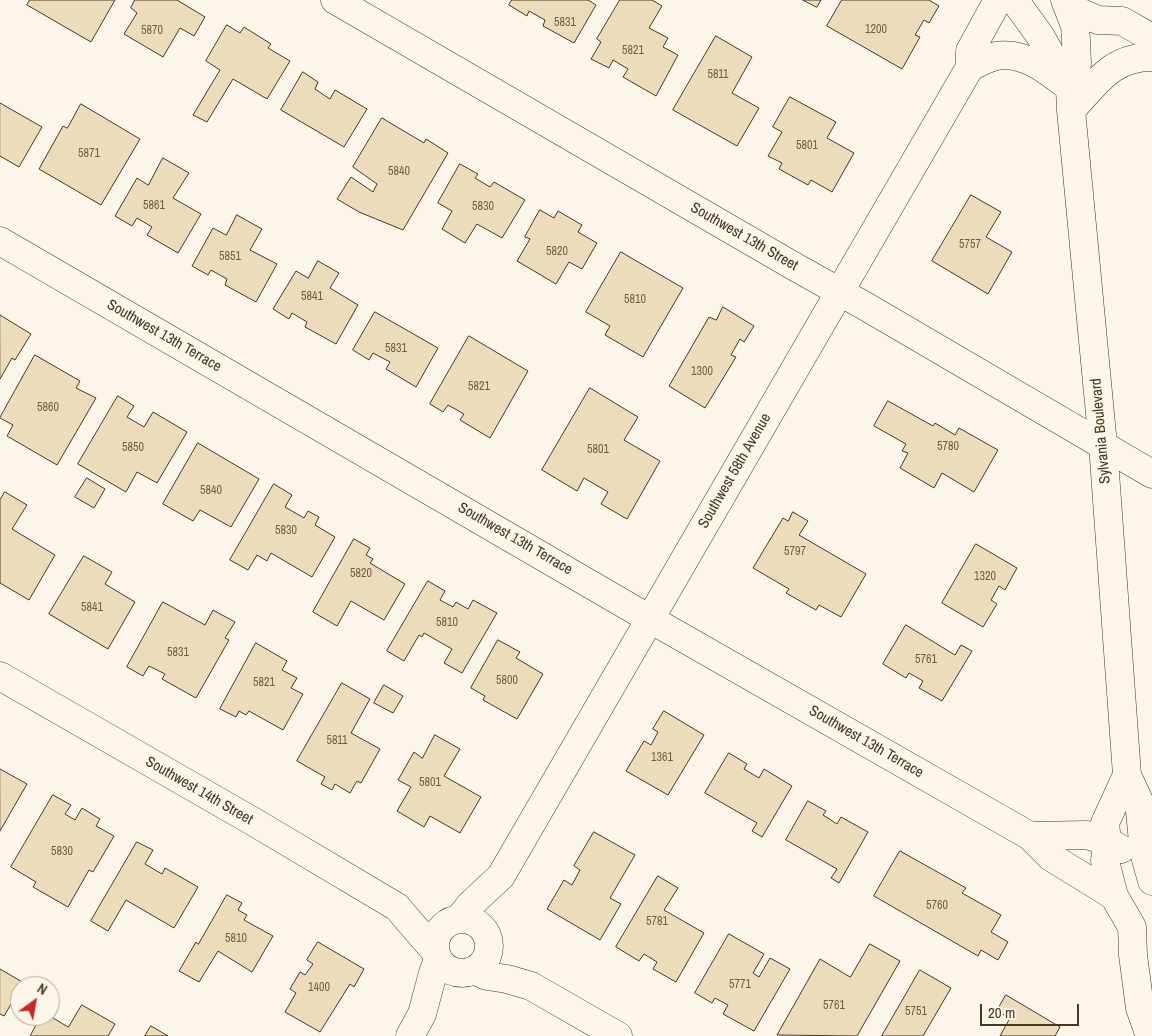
<!DOCTYPE html>
<style>
body{margin:0}
#map{position:relative;width:1152px;height:1036px;overflow:hidden;background:#fbf6e9;font-family:"Archivo Narrow",sans-serif}
canvas{display:block}
.north{position:absolute;left:10px;top:976px;width:50px;height:50px;box-sizing:border-box;background:#fbf6e9;border:1px solid #b4a999;border-radius:50%;rotate:32deg;font-size:14px;font-weight:700;line-height:20px;text-align:center;color:#4a3520}
.north::after{content:'';display:block;margin:auto;width:18px;height:22px;background:#c62828;clip-path:polygon(50% 0,100% 100%,50% 72%,0 100%)}
.scale{position:absolute;left:980px;top:1004px;width:99px;height:22px;box-sizing:border-box;border:2px solid #4a3520;border-top:0;padding-left:6px;font-size:15px;line-height:18px;white-space:nowrap;color:#4a3520;-webkit-text-stroke:4px #fbf6e9;paint-order:stroke}
</style>
<div id="map">
<canvas width="1152" height="1036"></canvas>
<div class="north">N</div>
<div class="scale">20 m</div>
</div>
<script>
const c = document.querySelector('canvas').getContext('2d');
c.lineJoin = 'round';
function fill(path, color) { c.fillStyle = color; c.fill(path, 'evenodd'); }
function strokePath(path, color, width, dash) { c.strokeStyle = color; c.lineWidth = width; c.lineCap = dash ? 'butt' : 'round'; c.setLineDash(dash || []); c.stroke(path); }
function drawText(font, color, halo, rows, align = 'center') {
  c.font = font + ' "Archivo Narrow",sans-serif'; c.lineWidth = 4; c.setLineDash([]); c.textBaseline = 'middle'; c.strokeStyle = halo; c.fillStyle = color; for (const [text, x, y, turn = 0] of rows) {
    c.save(); c.translate(x, y); c.rotate((+turn || 0) * Math.PI / 180); c.textAlign = isNaN(turn) ? turn : align; if (halo) c.strokeText(text, 0, 0); c.fillText(text, 0, 0); c.restore();
  }
}
const building = new Path2D(`
 M30,0H115L91,42L27,5Z
 M135,0H177L205,17L194,36L180,28L163,57L124,34L137,13L131,8Z
 M512,0H588L596,5L574,43L543,26L545,20L529,11L527,16L509,5Z
 M620,0H652L662,6L649,28L668,38L663,47L678,55L656,96L623,77L628,69L613,60L609,68L591,59L601,42L597,39Z
 M803,0H821L817,7Z
 M842,0H929L939,6L929,23L924,20L915,35L920,37L902,69L827,26Z
 M227,25L240,33L244,27L271,44L268,48L290,61L267,99L233,79L207,122L193,115L220,70L206,61Z
 M716,36L752,57L732,93L759,108L737,146L673,110Z
 M303,72L318,82L315,89L330,99L335,90L367,109L344,147L281,110Z
 M790,97L836,122L827,138L854,153L832,192L811,180L808,185L779,169L782,163L768,156L782,132L773,127Z
 M0,103L42,127L19,167L0,156Z
 M81,104L140,139L101,205L39,169L63,126L67,128Z
 M382,118L424,143L426,139L448,153L403,230L359,212L337,199L351,177L373,192L377,184L353,167Z
 M163,158L189,173L173,198L201,214L178,253L147,235L152,227L137,218L132,226L115,216L137,178L148,185Z
 M460,164L478,174L475,178L490,187L494,182L525,200L502,238L477,224L465,243L442,229L452,211L438,203Z
 M971,195L1001,212L986,237L1012,252L988,294L932,261Z
 M540,210L554,218L558,211L582,225L578,232L597,243L582,269L569,262L556,284L517,261L530,239L525,237Z
 M237,215L262,229L250,250L277,264L256,302L225,285L227,279L211,270L208,275L192,266L213,228L226,235Z
 M621,252L683,288L643,357L605,335L610,326L586,312Z
 M318,261L339,273L330,288L358,305L336,344L305,327L307,322L292,313L289,319L273,309L296,271L308,278Z
 M723,307L754,326L744,342L740,339L731,355L736,357L705,408L669,386L709,317L716,320Z
 M375,312L438,348L416,387L386,369L390,362L373,353L369,360L353,350Z
 M0,315L31,334L15,360L12,358L0,379Z
 M469,336L528,371L490,438L460,420L464,414L448,405L443,412L430,404Z
 M35,355L80,381L76,388L96,398L57,465L7,436L13,425L0,418Z
 M590,388L638,417L624,440L660,461L627,519L601,504L608,492L584,478L577,491L542,470Z
 M118,396L134,406L127,417L144,427L153,412L187,432L157,483L137,472L126,492L78,464Z
 M888,401L933,426L935,423L955,435L959,428L998,450L974,492L942,473L934,488L900,468L908,453L902,451L906,444L874,426Z
 M198,443L259,479L231,527L200,510L193,521L163,504Z
 M87,478L105,489L94,508L75,497Z
 M274,484L292,495L285,507L304,518L308,511L319,517L315,525L335,537L312,577L271,553L267,561L257,555L248,570L230,560Z
 M5,492L27,505L12,529L55,555L29,600L0,583V500Z
 M793,512L808,521L799,535L866,574L841,617L819,605L816,610L786,593L789,589L753,568L783,518L788,521Z
 M354,539L370,548L366,555L373,559L370,563L405,584L384,620L351,601L337,626L313,612Z
 M976,544L1017,568L1005,590L999,586L991,600L997,604L983,627L942,603Z
 M84,556L112,572L105,584L135,602L108,649L49,614Z
 M428,581L445,591L440,600L453,607L456,602L468,609L473,600L497,613L462,673L444,663L452,649L424,633L422,637L419,635L404,661L387,651Z
 M163,602L205,625L213,610L235,622L225,638L229,640L196,698L162,679L165,674L149,666L143,676L127,667Z
 M906,625L955,655L961,645L972,651L942,701L919,688L923,681L909,673L906,678L883,664Z
 M498,640L520,652L516,658L543,674L517,719L483,700L485,696L471,688Z
 M256,643L287,661L282,670L297,678L291,688L303,694L283,730L249,711L246,715L239,711L236,717L220,709Z
 M342,683L370,699L351,733L380,749L361,783L357,781L350,793L335,784L332,790L321,784L325,777L297,761Z
 M384,685L403,696L393,713L374,703Z
 M664,711L704,735L668,795L626,771L644,741L651,745L658,732L653,729Z
 M435,735L460,749L444,776L481,797L460,833L430,816L424,827L397,811L411,787L398,780L414,752L422,758Z
 M729,753L747,764L744,769L759,778L764,769L792,786L762,837L752,831L757,823L705,793Z
 M0,769L27,784L0,831Z
 M53,795L71,805L65,814L75,820L82,808L100,819L96,826L114,836L93,872L89,870L68,907L33,887L36,882L11,867Z
 M808,801L826,811L823,815L837,824L841,817L868,832L839,883L831,878L837,869L786,840Z
 M594,832L635,855L610,898L621,904L600,940L547,909L564,880L572,885L580,870L574,866Z
 M137,842L153,850L145,864L162,874L165,868L198,887L174,928L126,900L108,931L91,921Z
 M900,851L966,888L962,893L1001,915L991,932L1008,942L998,960L981,950L978,956L874,896Z
 M658,876L678,888L664,910L704,933L676,982L653,969L657,962L644,954L639,961L616,947Z
 M227,895L242,903L238,910L247,915L244,920L273,936L252,972L218,951L199,982L179,971L196,942L198,944Z
 M729,934L764,954L753,973L759,977L770,958L790,969L754,1031L723,1014L728,1005L715,998L712,1003L695,993Z
 M318,942L364,969L354,987L350,984L320,1032L285,1012L296,993L290,989L300,972L305,975L313,964L307,960Z
 M870,944L900,961L857,1036L777,1035L820,959L850,977Z
 M0,969L24,983L22,986H20V989L4,1016L0,1014Z
 M920,970L951,988L923,1036H882Z
 M1006,995L1060,1027L1055,1036H1000L1010,1018L997,1011Z
 M82,1005L115,1024L108,1036H30L41,1016H50L68,1027Z
 M151,1026L168,1036H145Z`);
fill(building, '#ecdcbc');
strokePath(building, '#4a3520', 1);
const minor = new Path2D(`
 M335,0L797,268L865,306L1152,474
 M1065,0L1075,26L1076,40L1077,64L1070,88L1071,110L1103,445L1127,775L1139,801L1144,852L1152,881
 M1065,0L1081,13L1098,20L1122,21L1152,38
 M1015,1L1041,37L1065,80
 M970,67V51L998,0
 M1071,110C1097,83 1111,57 1152,57
 M0,241L650,619L1030,836L1051,857L1114,896
 M0,676L254,822L397,907L408,920L435,951
 M1127,775L1105,823L1107,841L1105,861L1114,896L1132,927L1133,955L1140,1008L1150,1036
 M1030,836L1087,835L1107,841L1121,849
 M435 946a27 27 0 1 1 54 0a27 27 0 1 1-54 0Z
 M459,919L470,905L501,876L970,67C979,63 987,58 996,56C1025,51 1048,71 1070,88
 M474,970L487,976L507,979L531,986L618,1036
 M410,1036L422,1014L433,973L438,959`);
strokePath(minor, '#4a3520', 29);
strokePath(minor, '#fbf6e9', 28);
drawText('12px', '#725f47', null, [
 ["5831",565,23],
 ["1200",876,30],
 ["5870",152,31],
 ["5821",633,51],
 ["5811",718,75],
 ["5801",807,146],
 ["5871",89,154],
 ["5840",399,172],
 ["5861",154,206],
 ["5830",483,207],
 ["5757",970,245],
 ["5820",557,252],
 ["5851",230,257],
 ["5841",312,297],
 ["5810",635,300],
 ["5831",396,349],
 ["1300",702,372],
 ["5821",479,387],
 ["5860",48,408],
 ["5780",948,447],
 ["5850",133,448],
 ["5801",598,450],
 ["5840",211,491],
 ["5830",286,531],
 ["5797",795,552],
 ["5820",361,574],
 ["1320",985,577],
 ["5841",92,608],
 ["5810",447,623],
 ["5831",178,653],
 ["5761",926,660],
 ["5800",507,681],
 ["5821",264,683],
 ["5811",337,741],
 ["1361",662,758],
 ["5801",430,783],
 ["5830",62,852],
 ["5760",937,906],
 ["5781",657,922],
 ["5810",236,939],
 ["5771",740,985],
 ["1400",319,988],
 ["5761",834,1006],
 ["5751",916,1012]
]);
drawText('15px', '#4a3520', '#fbf6e9', [
 ["Southwest 13th Street",744,237,30],
 ["Southwest 13th Terrace",164,336,30],
 ["Sylvania Boulevard",1101,431,-95],
 ["Southwest 58th Avenue",735,471,-60],
 ["Southwest 13th Terrace",515,539,30],
 ["Southwest 13th Terrace",866,742,30],
 ["Southwest 14th Street",199,791,30]
]);
</script>
